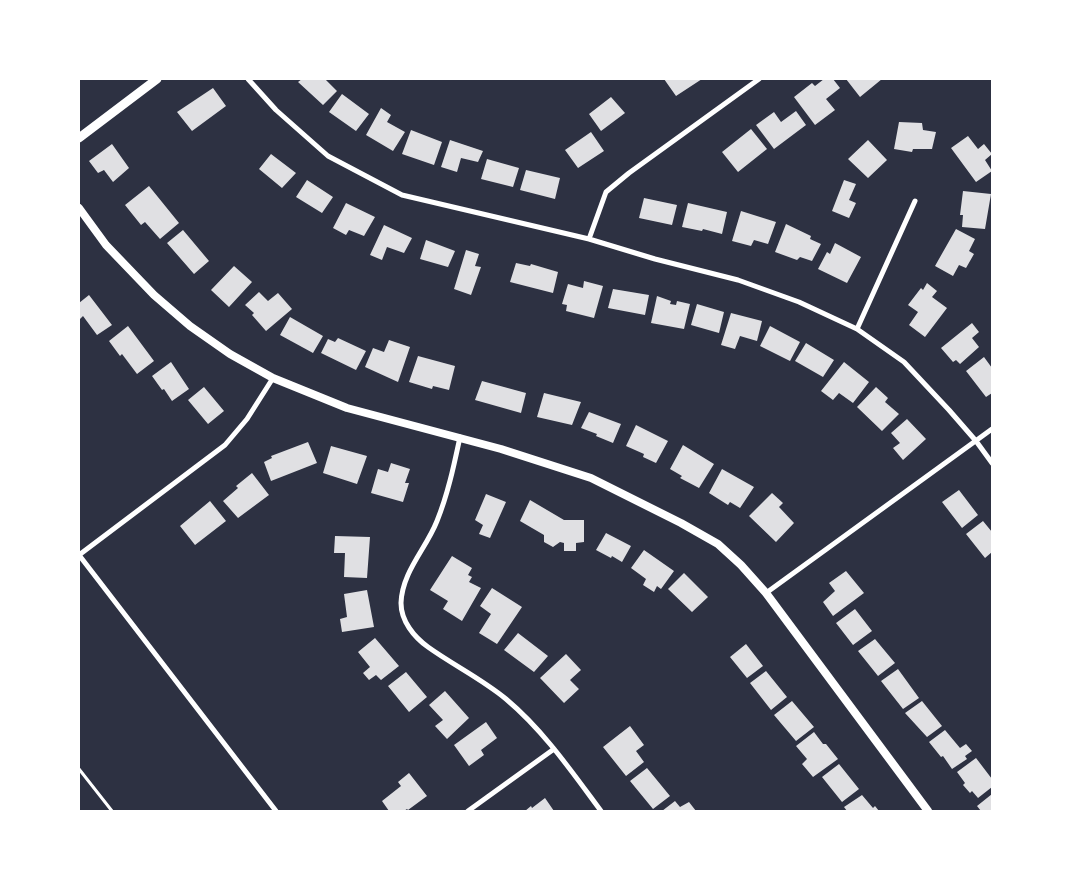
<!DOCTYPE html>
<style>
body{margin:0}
#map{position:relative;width:1071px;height:890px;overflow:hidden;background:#2d3142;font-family:"Golos Text",sans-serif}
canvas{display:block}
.frame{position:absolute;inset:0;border:80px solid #fff;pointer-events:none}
</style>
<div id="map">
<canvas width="1071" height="890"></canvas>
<div class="frame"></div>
</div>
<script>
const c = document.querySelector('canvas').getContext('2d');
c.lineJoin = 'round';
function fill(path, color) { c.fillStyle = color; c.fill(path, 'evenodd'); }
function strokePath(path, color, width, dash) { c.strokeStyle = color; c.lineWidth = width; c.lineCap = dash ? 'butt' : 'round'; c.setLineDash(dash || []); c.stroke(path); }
fill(new Path2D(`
 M302,79H325L337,91L323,105L298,82Z
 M664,79H702L676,96Z
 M824,79H833L840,88L826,99L835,110L815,125L794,97L812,83L815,86Z
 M846,79H882L860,97Z
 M213,88L226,106L192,131L177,112Z
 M342,94L369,114L356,131L329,112Z
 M611,97L625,113L601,131L589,114Z
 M381,108L391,115L387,122L405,132L393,151L366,135Z
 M796,111L806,125L774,149L756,125L774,112L781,122Z
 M899,122L922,123L923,130L936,132L932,149H913L912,152L894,149Z
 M751,129L767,149L738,172L722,152Z
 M411,130L442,142L434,165L402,154Z
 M591,132L604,151L578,168L565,150Z
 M968,136L978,149L984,144L992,154L985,160L992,171L976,182L951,148Z
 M450,140L483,151L478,162L461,158L457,172L441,167Z
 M868,140L887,160L868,178L848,159Z
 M112,144L129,168L113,182L104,170L98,173L89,161Z
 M271,154L296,173L282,188L259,169Z
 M487,159L519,168L513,187L481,179Z
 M526,170L560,178L555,199L520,190Z
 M307,180L333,197L322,213L296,197Z
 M844,180L856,184L849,200L856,203L849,218L832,211Z
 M149,186L179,223L160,239L145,222L141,225L125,205Z
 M963,191L991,194L985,229L962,227L963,215H960Z
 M644,198L677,205L672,225L639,218Z
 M346,203L375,217L364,236L349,230L346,235L333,228Z
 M688,203L727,212L722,234L703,229L702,231L682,227Z
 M741,211L776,222L768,244L754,240L751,246L732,241Z
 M786,224L811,236L810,239L821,244L812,261L800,257L797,260L775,252Z
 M384,225L412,238L404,253L387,247L382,260L370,255Z
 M956,229L975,239L969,251L974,254L966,268L959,265L953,276L935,266Z
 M183,230L209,261L194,274L167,243Z
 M426,240L455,251L448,267L420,259Z
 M835,243L861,257L847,283L818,269L827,252L830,254Z
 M466,250L479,254L475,266L481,267L471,295L454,289Z
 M516,263L530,266L531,264L558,272L553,293L510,282Z
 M234,266L252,282L229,307L211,290Z
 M584,281L603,286L594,318L566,311L567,305L562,304L568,284L583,288Z
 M927,283L937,291L932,297L947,308L925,337L909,325L918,312L908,305L921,288L923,290Z
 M613,289L649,295L645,315L608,308Z
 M259,292L268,301L278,293L292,309L266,331L252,315L254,313L245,305Z
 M89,295L112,325L97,335L83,316L79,320V303Z
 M657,296L671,301L670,304L676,305L677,301L690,304L684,329L651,323Z
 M697,304L724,312L719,333L691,325Z
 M731,313L762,321L757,341L740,336L735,349L721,345Z
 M290,317L323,336L313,353L280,335Z
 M972,323L979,332L972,338L979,347L960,364L956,360L953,362L941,348Z
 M128,326L154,361L137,374L122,354L120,356L109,341Z
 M770,326L800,342L790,361L760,346Z
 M338,338L366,351L356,370L321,353L328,339L335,342Z
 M389,340L410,347L398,382L365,367L373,348L384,352Z
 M806,343L834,360L823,377L795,361Z
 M418,356L455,366L449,390L433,386L432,389L409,382Z
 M984,357L992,368V393L986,397L966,371Z
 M171,362L189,389L172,401L164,389L162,390L152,376Z
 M844,362L869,382L853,403L839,393L833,400L821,391Z
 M482,381L526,393L521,413L475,400Z
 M204,387L224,411L208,424L188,400Z
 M876,387L888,398L885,402L899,414L882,431L857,407Z
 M544,393L581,402L572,425L537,417Z
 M589,412L621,424L613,443L596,436L597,434L581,428Z
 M907,419L926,439L903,460L893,448L900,443L891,433Z
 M636,425L668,441L656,463L643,457L644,454L626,446Z
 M308,442L317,463L271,481L264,462L272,458L271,456Z
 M683,445L714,464L699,488L680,478L682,476L670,469Z
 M331,446L367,456L357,484L323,473Z
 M391,463L410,469L405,483H409L403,502L371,493L378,469L388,472Z
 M722,469L754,487L740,508L730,502L728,505L709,493Z
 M252,473L269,495L238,518L223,501L238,488L236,486Z
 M959,490L978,515L962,528L942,502Z
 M772,493L783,503L779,507L794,523L776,542L749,516Z
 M486,494L506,502L490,538L479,534L483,525L475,520Z
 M530,500L564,520H584V542L576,543V551H564V543L560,542L553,547L544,542V535L520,521Z
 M210,501L226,521L195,545L180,526Z
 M983,521L992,532V552L985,558L966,534Z
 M606,533L631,546L622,562L612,556L611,558L596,550Z
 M335,536L370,537L367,578L344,577L345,553H334Z
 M644,550L674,571L661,589L657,586L654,592L643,585L646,579L631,568Z
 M452,556L472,568L468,575L472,577L469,582L481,588L462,621L443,609L448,601L430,590Z
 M846,571L864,593L833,616L823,602L835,591L829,583Z
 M684,573L708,597L692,612L668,589Z
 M492,588L522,607L497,644L479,633L491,614L480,606Z
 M367,590L374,627L342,632L340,619L347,617L344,594Z
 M855,609L872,631L853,645L836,623Z
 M518,633L548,656L534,672L504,650Z
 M375,638L399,666L381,680L376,675L369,680L363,673L370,667L358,652Z
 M875,639L895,663L878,676L858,651Z
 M746,644L763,666L747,678L730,657Z
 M566,654L581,670L570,680L579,689L564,703L540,678Z
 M898,669L919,698L903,709L881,681Z
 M766,671L787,697L771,710L750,683Z
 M406,672L427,697L409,712L388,686Z
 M445,691L469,718L447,739L435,726L443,720L429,705Z
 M792,701L814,727L796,741L774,715Z
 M922,701L942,726L927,737L905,713Z
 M486,722L497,738L481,750L484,755L469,766L454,745Z
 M630,726L644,745L636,751L644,762L626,776L603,747Z
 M945,730L960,748L966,744L972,751L965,756L967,759L952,769L943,756L941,757L929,742Z
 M814,732L823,744H826L838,759L813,777L802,764L807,759L796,746Z
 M976,758L992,779V787L978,798L972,791L970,793L963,785L965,783L957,772Z
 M839,764L859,789L842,802L822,777Z
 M647,768L670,796L653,809L630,781Z
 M409,773L427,796L408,810L407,809L404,811H389L382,801L401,786L398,782Z
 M992,794V811H981L977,806Z
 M862,795L873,808L875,806L879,811H847L844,807Z
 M545,798L554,811H525L531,806L532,808Z
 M675,801L680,807L689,802L696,811H662Z`), '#e0e0e3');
strokePath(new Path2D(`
 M79,769L112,811`), '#fff', 3);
strokePath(new Path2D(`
 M248,79L276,110L328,156L402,195L589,239L655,259L738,280L799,302L857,329L904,362L949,410L976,441L992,463
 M589,239L606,192L629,173L759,79
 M857,329L915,201
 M273,378L247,419L225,445L79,555L276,811
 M460,437C454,465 448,494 437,521C426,549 402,572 401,603C401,621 414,637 428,647C453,665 482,679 506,699C544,731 572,772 601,811
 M766,593L992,429
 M468,811L554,749`), '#fff', 5);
strokePath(new Path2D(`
 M79,208L106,245L154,295L190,326L230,354L273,378L347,408L501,449L591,478L681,523L718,544L741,565L766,593L928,811`), '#fff', 8);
strokePath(new Path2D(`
 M79,138L157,79`), '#fff', 9);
</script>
